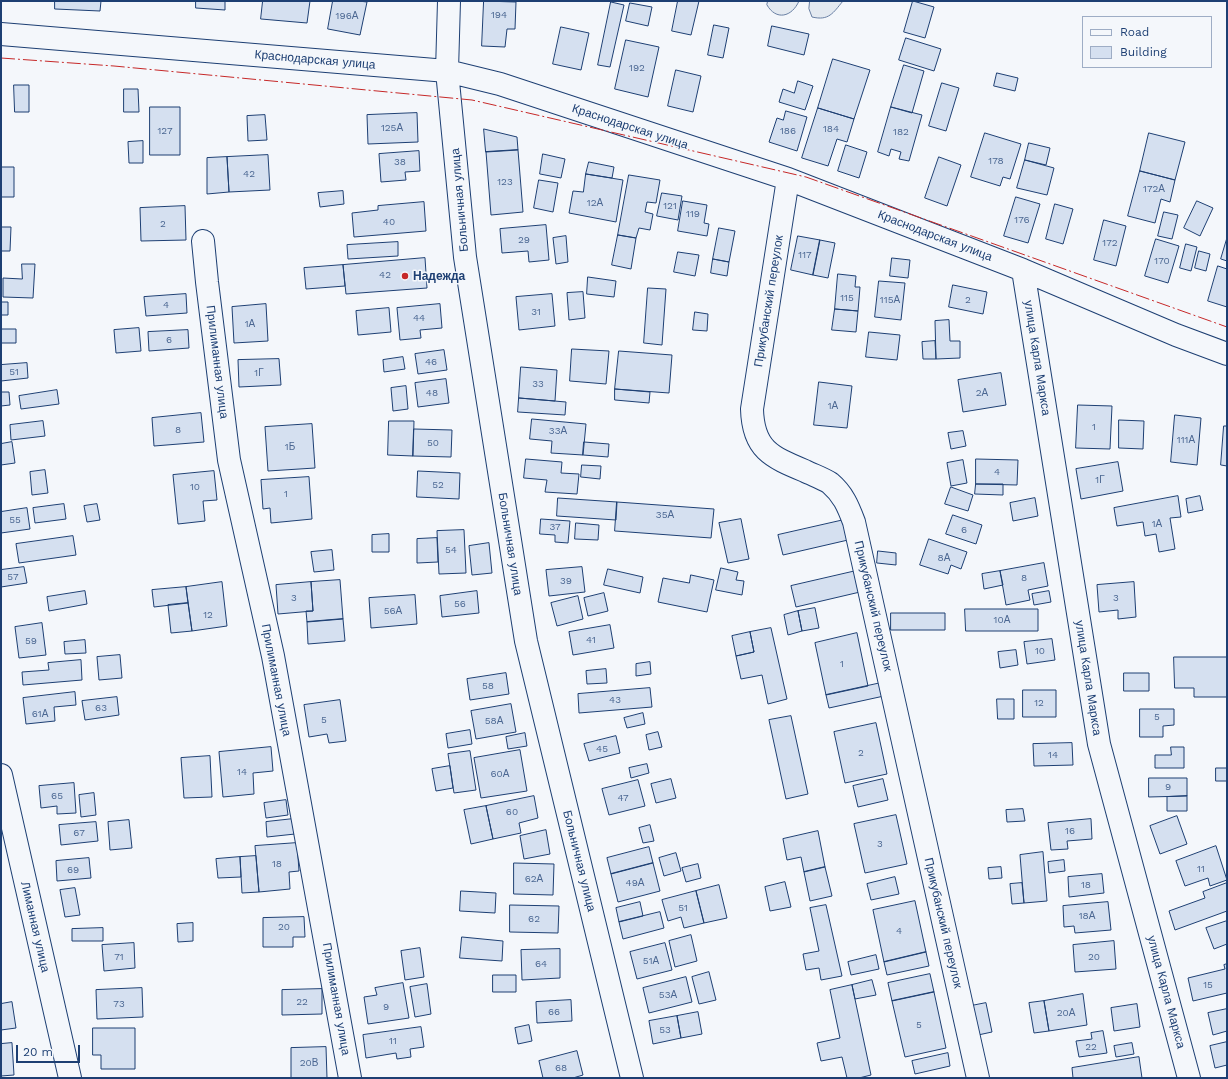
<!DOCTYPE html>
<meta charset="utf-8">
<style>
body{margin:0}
#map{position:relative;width:1228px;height:1079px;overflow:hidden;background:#f4f7fb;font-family:"Work Sans",sans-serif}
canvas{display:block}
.frame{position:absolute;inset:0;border:2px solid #1d3f73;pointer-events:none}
.legend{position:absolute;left:1082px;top:16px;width:130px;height:52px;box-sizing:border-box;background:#f4f7fb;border:1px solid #9eadc5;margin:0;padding:5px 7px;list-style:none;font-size:12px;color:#1d3f73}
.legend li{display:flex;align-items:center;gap:8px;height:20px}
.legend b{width:20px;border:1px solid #9eadc5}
.scale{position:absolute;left:16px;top:1045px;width:64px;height:18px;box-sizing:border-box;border:2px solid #1d3f73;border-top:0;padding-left:5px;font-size:12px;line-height:14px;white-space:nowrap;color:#1d3f73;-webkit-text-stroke:3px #f4f7fb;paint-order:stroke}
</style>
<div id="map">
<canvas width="1228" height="1079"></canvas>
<div class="frame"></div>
<ul class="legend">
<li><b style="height:5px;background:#f4f7fb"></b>Road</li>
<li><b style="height:11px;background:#d5e0f0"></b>Building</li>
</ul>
<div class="scale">20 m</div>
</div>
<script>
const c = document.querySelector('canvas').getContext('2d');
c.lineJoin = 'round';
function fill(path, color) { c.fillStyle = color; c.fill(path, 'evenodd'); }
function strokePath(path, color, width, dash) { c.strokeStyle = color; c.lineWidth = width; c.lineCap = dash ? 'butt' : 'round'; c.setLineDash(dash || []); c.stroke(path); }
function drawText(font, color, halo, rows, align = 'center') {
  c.font = font + ' "Work Sans",sans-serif'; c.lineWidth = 3; c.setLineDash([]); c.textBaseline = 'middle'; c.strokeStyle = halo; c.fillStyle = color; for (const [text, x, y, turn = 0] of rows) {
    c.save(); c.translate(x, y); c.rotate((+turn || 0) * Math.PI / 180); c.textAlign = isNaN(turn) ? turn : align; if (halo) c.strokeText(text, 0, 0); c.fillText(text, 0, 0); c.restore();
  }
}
const green = new Path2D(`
 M768,1H799C792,17 776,21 767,5Z
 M810,1H843C833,13 829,21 812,17L809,9Z`);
fill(green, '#e3e9f0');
strokePath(green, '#687fa3', 1);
const building = new Path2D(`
 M55,1H101L100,11L55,9Z
 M196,1H225V10L196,8Z
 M263,1H310L307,23L261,19Z
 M333,1H359L367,2L360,35L328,29Z
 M484,1L516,2L515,29H507L505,47L482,46Z
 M678,1H699L691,35L672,31Z
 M913,1L934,7L925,38L904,32Z
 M611,2L624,5L610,67L598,65Z
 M630,3L652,7L648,26L626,21Z
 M714,25L729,28L723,58L708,55Z
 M772,26L809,34L804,55L768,46Z
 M561,27L589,33L581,70L553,64Z
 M906,38L941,49L934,71L899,60Z
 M626,40L659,47L648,97L615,89Z
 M833,59L870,70L854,119L818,108Z
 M904,65L924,71L912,113L891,107Z
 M676,70L701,76L693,112L668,106Z
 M997,73L1018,78L1015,91L994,86Z
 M798,81L813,86L805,110L779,102L783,89L794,93Z
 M942,83L959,88L946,131L929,126Z
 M14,85H29V112H15Z
 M124,89H138L139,112H124Z
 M150,107H180V155H150Z
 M891,107L922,115L909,161L899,159L901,152L891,149L889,156L878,152Z
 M818,108L854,119L847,142L837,139L828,166L802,158Z
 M786,111L807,117L797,151L769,142L777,118L783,120Z
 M417,113L418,142L368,144L367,115Z
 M265,115L267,140L248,141L247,116Z
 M484,129L517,137L518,150L486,152Z
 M985,133L1021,144L1010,179L1003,177L1000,186L971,177Z
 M1149,133L1185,142L1175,180L1140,171Z
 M143,141V163H129L128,142Z
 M1029,143L1050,148L1046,165L1025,160Z
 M846,145L867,152L859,178L838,171Z
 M518,150L523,212L491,215L486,152Z
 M419,151L420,171L405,172L406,180L381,182L379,154Z
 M543,154L565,159L561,178L540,174Z
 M268,155L270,190L229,192L227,157Z
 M227,157L229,192L207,194V158Z
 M939,157L961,165L947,206L925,198Z
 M1025,160L1054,168L1047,195L1017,188Z
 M589,162L614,167L612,178L586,174Z
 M1,167H14V197H1Z
 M1140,171L1175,180L1170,202L1161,199L1155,223L1128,216Z
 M586,174L623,180L616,222L569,213L573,191L583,192Z
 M629,175L660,180L656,203L647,202L645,212L653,214L650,230L639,228L636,238L618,235Z
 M539,180L558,183L553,212L534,208Z
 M343,191L344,204L320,207L318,193Z
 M662,193L682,196L678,220L657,216Z
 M1016,197L1040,204L1028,243L1004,236Z
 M683,201L707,205L704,223L709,224L707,236L678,231Z
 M1197,201L1213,208L1200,236L1184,228Z
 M424,202L426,231L354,237L352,213L378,210V206Z
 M1055,204L1073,209L1063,244L1046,239Z
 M185,206L186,240L141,241L140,208Z
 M1164,212L1178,215L1172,239L1158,236Z
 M1104,220L1126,226L1116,266L1094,260Z
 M546,225L549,260L529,262L528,251L502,253L500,229Z
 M1,227H11L10,251H1Z
 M719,228L735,231L729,262L713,259Z
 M618,235L636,238L631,269L612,265Z
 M566,236L568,262L556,264L553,238Z
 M798,236L820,240L813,275L791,270Z
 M1227,238V261L1221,259Z
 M1156,239L1179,246L1168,283L1145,276Z
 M820,240L835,243L828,278L813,275Z
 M398,242V256L348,259L347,245Z
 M1186,244L1197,247L1191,271L1180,268Z
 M1199,251L1210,254L1206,271L1195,268Z
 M678,252L699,255L695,276L674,272Z
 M425,258L427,288L346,294L343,265Z
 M892,258L910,260L908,278L890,276Z
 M713,259L729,262L727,276L711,273Z
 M22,264H35L33,298L3,297V278L22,279Z
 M343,265L345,286L306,289L304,268Z
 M1218,266L1227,269V307L1208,301Z
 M838,274L856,276L855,287H860L858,311L835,309Z
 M588,277L616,281L614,297L587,294Z
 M879,281L905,283L901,320L875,317Z
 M953,285L987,292L983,314L949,307Z
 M648,288L666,289L662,345L644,343Z
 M583,292L585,318L569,320L567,293Z
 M186,294L187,313L146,316L144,297Z
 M552,294L555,326L519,330L516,297Z
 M1,302H8V315H1Z
 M266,304L268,341L234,343L232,307Z
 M440,304L442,328L420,330L421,338L400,340L397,308Z
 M389,308L391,332L358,335L356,311Z
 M835,309L858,311L856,332L832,330Z
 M695,312L708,314L707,331L693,330Z
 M949,320L950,341H960V358L936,359L935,321Z
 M139,328L141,351L116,353L114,330Z
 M1,329H16V343H1Z
 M188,330L189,348L149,351L148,332Z
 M869,332L900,335L897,360L866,357Z
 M935,341L936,359H923L922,342Z
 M572,349L609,351L606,384L570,381Z
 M444,350L447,370L418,374L415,354Z
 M619,351L672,355L669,393L615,389Z
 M403,357L405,369L384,372L383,360Z
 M279,359L281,385L239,387L238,360Z
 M27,363L28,378L1,381V365Z
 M521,367L557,370L555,401L519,398Z
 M1001,373L1006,405L963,412L958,380Z
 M446,379L449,403L418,407L415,383Z
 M819,382L852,386L847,428L814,425Z
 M406,386L408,409L393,411L391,388Z
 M615,389L650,392L649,403L615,400Z
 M57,390L59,404L21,409L19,396Z
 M1,392H9L10,405L1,406Z
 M519,398L566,402L565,415L518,412Z
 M1078,405L1112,406L1110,449L1076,448Z
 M201,413L204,442L154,446L152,418Z
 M1175,415L1201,418L1197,465L1171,462Z
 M532,419L586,424L583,455L551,453L552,441L530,439Z
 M1119,420L1144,421L1143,449L1119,448Z
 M43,421L45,436L11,440L10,425Z
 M389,421H414L413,456L388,455Z
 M312,424L315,468L268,471L265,427Z
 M1224,426H1227V466L1221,465Z
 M414,429L452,430L451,457L413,456Z
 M963,431L966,446L951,449L948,433Z
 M12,442L15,463L1,465V444Z
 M584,442L609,444L608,457L583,455Z
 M526,459L562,462L561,473L579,474L577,494L545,492L547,480L524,478Z
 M976,459L1018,460L1017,485L976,484Z
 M963,460L967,483L951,486L947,463Z
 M1118,462L1123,491L1081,499L1076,469Z
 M582,465L601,466L600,479L581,477Z
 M45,470L48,493L32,495L30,472Z
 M214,471L217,500L203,501L205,521L178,524L173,475Z
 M418,471L460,473L459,499L417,497Z
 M309,477L312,519L271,523L270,508L263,509L261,480Z
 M976,484H1003V495L975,494Z
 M951,487L973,495L968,511L945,504Z
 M1178,496L1181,517L1170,518L1175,549L1159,552L1156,534L1145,536L1143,522L1117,526L1114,508Z
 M1200,496L1203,510L1188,513L1186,499Z
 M558,498L617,502L616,520L557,516Z
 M1035,498L1038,516L1013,521L1010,503Z
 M617,502L714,509L711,538L615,531Z
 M64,504L66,519L35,523L33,508Z
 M97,504L100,520L87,522L84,506Z
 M27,508L30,529L1,533V512Z
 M953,515L982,525L976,544L946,534Z
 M541,519L570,521L568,543L555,542V535L540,534Z
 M741,519L749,559L728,563L719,523Z
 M844,520L848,540L783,555L778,535Z
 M576,523L599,525L598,540L575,539Z
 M464,530L466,573L439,574L437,531Z
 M389,534V552H372V535Z
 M73,536L76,555L19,563L16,544Z
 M437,538L438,562L417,563V539Z
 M929,539L967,552L961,569L951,565L948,574L920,565Z
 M489,543L492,573L472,575L469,546Z
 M332,550L334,570L314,572L311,552Z
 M878,551L896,553V565L877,563Z
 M1044,563L1048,586L1028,590L1030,600L1006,605L1000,571Z
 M24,567L27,583L1,587V570Z
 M582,567L585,592L549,596L546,570Z
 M721,568L738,572L736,580L744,581L742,595L716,590Z
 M608,569L643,577L640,593L604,585Z
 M856,571L860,592L796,607L791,586Z
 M1000,571L1003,585L984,589L982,574Z
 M691,575L714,580L707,612L658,602L663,578L689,583Z
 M340,580L343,619L307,622L306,611H313L311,582Z
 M222,582L227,626L192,631L186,587Z
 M311,582L313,611L278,614L276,585Z
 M1134,582L1136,617L1118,619V610L1099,612L1097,585Z
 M186,587L188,603L154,607L152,590Z
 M85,591L87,604L49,611L47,597Z
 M477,591L479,613L442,617L440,596Z
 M1049,591L1051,602L1034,605L1032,594Z
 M604,593L608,611L588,616L584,598Z
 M415,595L417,624L371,628L369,598Z
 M578,596L583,619L557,626L551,603Z
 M188,603L192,631L171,633L168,605Z
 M815,608L819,628L802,631L798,611Z
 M965,609H1038V631H966Z
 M798,611L802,631L788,635L784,615Z
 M891,613H945V630H891Z
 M343,619L345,641L308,644L307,622Z
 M42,623L46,655L19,658L15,627Z
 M610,625L614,648L573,655L569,632Z
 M771,628L787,699L768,704L762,675L741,679L736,656L754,652L750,632Z
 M750,632L754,652L736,656L732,636Z
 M857,633L868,686L826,695L815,643Z
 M1052,639L1055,660L1027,664L1024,642Z
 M85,640L86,653L65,654L64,642Z
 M1016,650L1018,665L1000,668L998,652Z
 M120,655L122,678L99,680L97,657Z
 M1174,657H1227V697H1194V688H1175Z
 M81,660L82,680L23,685L22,672L49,670L48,663Z
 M650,662L651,674L636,676V664Z
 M606,669L607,683L587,684L586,671Z
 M506,673L509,694L470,700L467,679Z
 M1124,673H1149V691H1124Z
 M881,683L884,696L829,708L826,695Z
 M650,688L652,707L579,713L578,694Z
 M1023,690H1056V717H1023Z
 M75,692L76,705L54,707L55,721L26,724L23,698Z
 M117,697L119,715L85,720L82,701Z
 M997,699H1014V719H998Z
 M340,700L346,741L329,743L327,734L309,737L304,705Z
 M511,704L516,732L476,739L471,711Z
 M1140,709H1174V725L1163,726V737H1140Z
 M643,713L645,724L627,728L624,718Z
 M791,716L808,794L786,799L769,720Z
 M876,723L887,774L845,783L834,732Z
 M470,730L472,744L448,748L446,734Z
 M658,732L662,747L649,750L646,735Z
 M525,733L527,746L508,749L506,737Z
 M616,736L620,753L589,761L584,744Z
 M1072,743L1073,765L1034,766L1033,744Z
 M271,747L273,771L253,773L254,794L223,797L219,752Z
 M1171,747H1184V768H1155V755H1171Z
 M520,750L527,791L481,798L474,758Z
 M470,751L476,790L454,793L448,754Z
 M210,756L212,797L184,798L181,758Z
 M647,764L649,773L631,778L629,768Z
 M450,766L453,788L436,791L432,769Z
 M1216,768H1227V781H1216Z
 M1149,778H1187V796L1149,797Z
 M671,779L676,798L656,803L651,784Z
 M883,779L888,800L858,807L853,786Z
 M638,780L645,806L609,815L602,789Z
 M74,783L76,813L57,814V806L41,808L39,786Z
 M94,793L96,815L81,817L79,795Z
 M534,796L538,818L519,823L521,833L493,839L486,806Z
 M1187,796V811H1167V797Z
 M286,800L288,815L266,818L264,803Z
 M486,806L493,839L471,844L464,810Z
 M1023,809L1025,821L1007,822L1006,810Z
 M896,815L907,864L865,873L854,824Z
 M1177,816L1187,844L1160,854L1150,826Z
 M293,819L295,834L267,837L266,822Z
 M1091,819L1092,839L1067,841L1068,849L1051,850L1048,823Z
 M129,820L132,848L110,850L108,822Z
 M96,822L98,841L61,845L59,825Z
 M650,825L654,841L643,843L639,828Z
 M546,830L550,854L524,859L520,836Z
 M818,831L825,867L804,872L801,857L787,860L783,839Z
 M297,843L299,871L289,872L290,889L259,892L255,846Z
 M1216,846L1227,880L1210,886L1208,878L1185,886L1176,861Z
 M649,847L653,863L611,874L607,858Z
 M1043,852L1047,901L1024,903L1020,855Z
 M676,853L681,871L664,876L659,858Z
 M256,856L259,892L242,893L240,857Z
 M240,857L241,877L218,878L216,859Z
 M89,858L91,878L57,881L56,861Z
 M1064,860L1065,871L1049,873L1048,862Z
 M514,863L554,864L553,895L514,894Z
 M653,863L660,891L618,902L611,874Z
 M698,864L701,878L686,882L682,868Z
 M825,867L832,896L810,901L804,872Z
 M1001,867L1002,878L989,879L988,868Z
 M1102,874L1104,893L1069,897L1068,877Z
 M895,877L899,894L871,900L867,884Z
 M785,882L791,907L770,911L765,887Z
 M1022,883L1024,903L1012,904L1010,884Z
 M1227,883V911L1175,930L1169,911L1205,898L1203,892Z
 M719,885L727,918L704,923L696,891Z
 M75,888L80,915L65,917L60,890Z
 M461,891L496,893L495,913L460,911Z
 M696,891L704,923L684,928L681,917L668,921L662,900Z
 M915,901L926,952L884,962L873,910Z
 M640,902L643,916L619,922L616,908Z
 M1108,902L1111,930L1075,933L1074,926L1064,927L1063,906Z
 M510,905L559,906L558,933L510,932Z
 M826,905L842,976L821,980L819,968L806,970L803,954L819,951L810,908Z
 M660,912L664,928L623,939L619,922Z
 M304,917L305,937H293V947H263V918Z
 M1227,921V944L1214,949L1206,928Z
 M193,923V941L178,942L177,924Z
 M103,928V941H72V929Z
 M691,935L697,961L675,967L669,941Z
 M462,937L503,941L502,961L460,958Z
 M1114,941L1116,969L1075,972L1073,945Z
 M134,943L135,968L104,971L102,945Z
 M665,943L672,970L637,979L630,952Z
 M420,948L424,977L405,980L401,951Z
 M560,949V978L522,980L521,950Z
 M926,952L929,966L887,975L884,962Z
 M876,955L879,969L851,975L848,962Z
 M1227,964V993L1193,1001L1188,978L1225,969L1224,965Z
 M709,972L716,1000L699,1004L692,977Z
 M930,974L934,992L892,1001L888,983Z
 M493,975H516V992H493Z
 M686,977L692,1002L649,1013L643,988Z
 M872,980L876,995L855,999L852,985Z
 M403,983L409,1018L368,1024L364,997L377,995L375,988Z
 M427,984L431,1014L415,1017L410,987Z
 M852,985L871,1075L859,1078H847L842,1057L821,1061L817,1043L840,1038L830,990Z
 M142,988L143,1017L97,1019L96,990Z
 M322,989V1014L282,1015V990Z
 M934,992L946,1048L905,1057L892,1001Z
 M1083,994L1087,1025L1049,1031L1044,1001Z
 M571,1000L572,1021L537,1023L536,1002Z
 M1044,1001L1049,1031L1034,1033L1029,1003Z
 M12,1002L16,1028L1,1030V1004Z
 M986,1003L992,1032L978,1035L971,1006Z
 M1137,1004L1140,1027L1114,1031L1111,1008Z
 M1227,1009V1031L1213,1035L1208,1013Z
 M698,1012L702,1034L681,1038L677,1016Z
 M677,1016L681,1038L653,1044L649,1021Z
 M529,1025L532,1041L518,1044L515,1028Z
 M421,1027L424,1047L410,1049L411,1057L397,1059L396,1053L366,1058L363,1035Z
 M93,1028H135V1069H101V1055H93Z
 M1103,1031L1107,1053L1079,1057L1076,1041L1092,1039L1091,1033Z
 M1227,1042V1065L1215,1068L1210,1046Z
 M12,1043L14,1075L1,1076V1044Z
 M1132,1043L1134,1054L1116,1057L1114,1046Z
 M326,1047L327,1078H291V1048Z
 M577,1051L583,1075L573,1078H543L539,1061Z
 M948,1053L950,1066L915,1074L912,1061Z
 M1139,1057L1142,1078H1073L1072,1068Z`);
fill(building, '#d5e0f0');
strokePath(building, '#1d3f73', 1);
const minor = new Path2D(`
 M449,1L447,71L465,257L526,641L632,1078
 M1,34L447,71L500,84L788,179L1023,270L1176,335L1227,354
 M788,179L752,409C753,449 771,457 805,471C813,475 822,478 830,483C843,494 848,506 854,522L978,1078
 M203,241L207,282L229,460L273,656L350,1078
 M1023,270L1099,744L1189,1078
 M1,775L70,1078`);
strokePath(minor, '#1d3f73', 24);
strokePath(minor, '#f4f7fb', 22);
strokePath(new Path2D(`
 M1,58L114,66L472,100L806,177L1227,327`), '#c62828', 1, [14, 3, 2, 3]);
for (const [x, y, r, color] of [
 [405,276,4,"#c62828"]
]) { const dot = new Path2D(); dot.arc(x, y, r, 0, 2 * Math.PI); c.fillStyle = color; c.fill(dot); strokePath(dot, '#f4f7fb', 1.5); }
drawText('10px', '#4b6792', null, [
 ["194",499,15],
 ["196А",347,16],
 ["192",637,68],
 ["125А",392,128],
 ["184",831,129],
 ["127",165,131],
 ["186",788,131],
 ["182",901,132],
 ["178",996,161],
 ["38",400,162],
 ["42",249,174],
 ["123",505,182],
 ["172А",1154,189],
 ["12А",595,203],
 ["121",670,206],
 ["119",693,214],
 ["176",1022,220],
 ["40",389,222],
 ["2",163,224],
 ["29",524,240],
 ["172",1110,243],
 ["117",805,255],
 ["170",1162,261],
 ["42",385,275],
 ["115",847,298],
 ["115А",890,300],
 ["2",968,300],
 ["4",166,305],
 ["31",536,312],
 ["44",419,318],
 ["1А",250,324],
 ["6",169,340],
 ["46",431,362],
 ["51",14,372],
 ["1Г",259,373],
 ["33",538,384],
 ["48",432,393],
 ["2А",982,393],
 ["1А",833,406],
 ["1",1094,427],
 ["8",178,430],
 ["33А",558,431],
 ["111А",1186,440],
 ["50",433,443],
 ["1Б",290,447],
 ["4",997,472],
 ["1Г",1100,480],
 ["52",438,485],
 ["10",195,487],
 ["1",286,494],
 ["35А",665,515],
 ["55",15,520],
 ["1А",1157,524],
 ["37",555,527],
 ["6",964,530],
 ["54",451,550],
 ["8А",944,558],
 ["57",13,577],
 ["8",1024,578],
 ["39",566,581],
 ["3",294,598],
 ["3",1116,598],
 ["56",460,604],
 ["56А",393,611],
 ["12",208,615],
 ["10А",1002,620],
 ["41",591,640],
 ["59",31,641],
 ["10",1040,651],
 ["1",842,664],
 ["58",488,686],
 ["43",615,700],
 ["12",1039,703],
 ["63",101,708],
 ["61А",40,714],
 ["5",1157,717],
 ["5",324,720],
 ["58А",494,721],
 ["45",602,749],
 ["2",861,753],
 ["14",1053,755],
 ["14",242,772],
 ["60А",500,774],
 ["9",1168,787],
 ["65",57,796],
 ["47",623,798],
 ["60",512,812],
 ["16",1070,831],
 ["67",79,833],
 ["3",880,844],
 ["18",277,864],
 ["11",1201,869],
 ["69",73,870],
 ["62А",534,879],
 ["49А",635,883],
 ["18",1086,885],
 ["51",683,908],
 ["18А",1087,916],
 ["62",534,919],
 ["20",284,927],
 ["4",899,931],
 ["71",119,957],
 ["20",1094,957],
 ["51А",651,961],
 ["64",541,964],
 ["15",1208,985],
 ["53А",668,995],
 ["22",302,1002],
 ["73",119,1004],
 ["9",386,1007],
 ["66",554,1012],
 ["20А",1066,1013],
 ["5",919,1025],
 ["53",665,1030],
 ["11",393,1041],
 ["22",1091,1047],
 ["20В",309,1063],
 ["68",561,1068]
]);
drawText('12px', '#1d3f73', '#f4f7fb', [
 ["Краснодарская улица",315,60,5],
 ["Краснодарская улица",630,127,18],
 ["Больничная улица",460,200,-95],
 ["Краснодарская улица",935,236,21],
 ["Прикубанский переулок",769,301,-81],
 ["улица Карла Маркса",1037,358,81],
 ["Прилиманная улица",217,362,83],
 ["Больничная улица",510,544,81],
 ["Прикубанский переулок",873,606,77],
 ["улица Карла Маркса",1088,678,81],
 ["Прилиманная улица",276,680,79],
 ["Больничная улица",579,861,76],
 ["Прикубанский переулок",943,923,77],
 ["Лиманная улица",35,927,77],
 ["улица Карла Маркса",1166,992,75],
 ["Прилиманная улица",336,999,80]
]);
drawText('bold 12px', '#1d3f73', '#f4f7fb', [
 ["Надежда",413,276]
], 'left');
</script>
